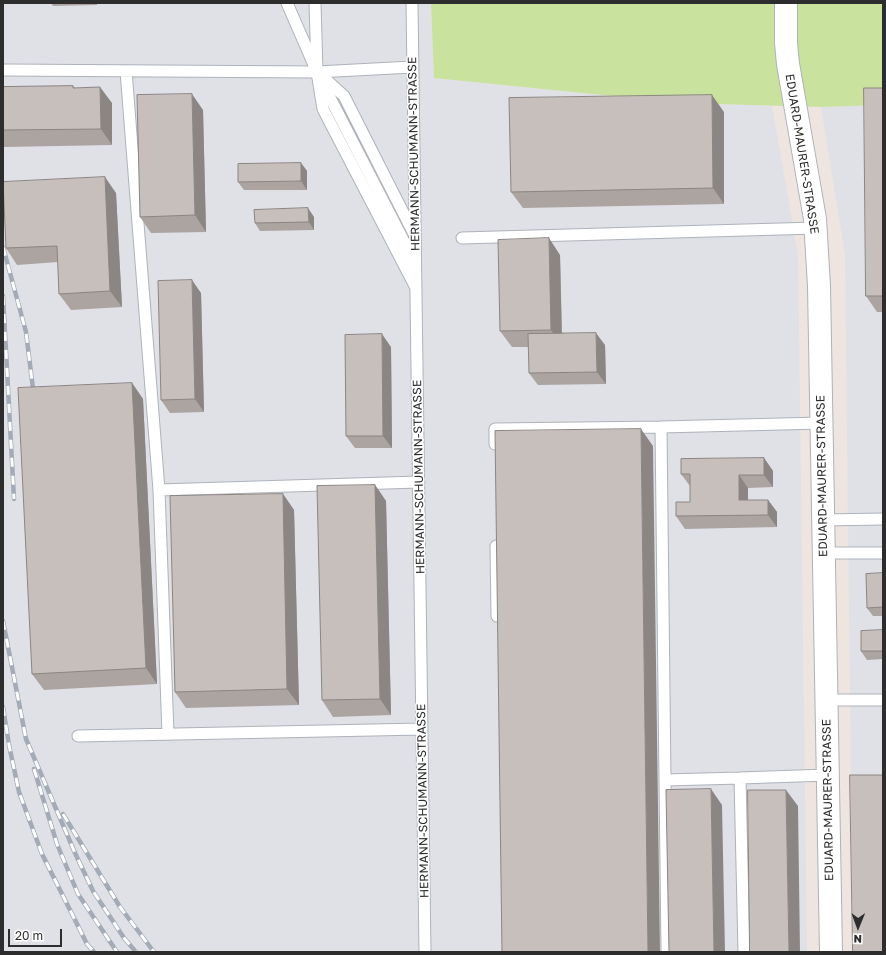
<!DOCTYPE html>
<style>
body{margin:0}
#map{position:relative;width:886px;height:955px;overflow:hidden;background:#eee4e0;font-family:"Golos Text",sans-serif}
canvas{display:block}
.frame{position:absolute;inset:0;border:4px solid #2d2d2d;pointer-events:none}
.north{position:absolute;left:838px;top:907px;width:40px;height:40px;-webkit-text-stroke:3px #fff;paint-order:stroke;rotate:181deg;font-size:11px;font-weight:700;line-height:16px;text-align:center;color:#2d2d2d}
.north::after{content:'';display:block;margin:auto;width:14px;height:18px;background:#2d2d2d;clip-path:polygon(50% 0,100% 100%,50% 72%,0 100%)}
.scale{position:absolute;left:8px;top:929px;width:54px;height:18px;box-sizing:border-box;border:2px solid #2d2d2d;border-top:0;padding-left:5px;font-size:12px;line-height:14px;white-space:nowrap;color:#2d2d2d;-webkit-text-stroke:3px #fff;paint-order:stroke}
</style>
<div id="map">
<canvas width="886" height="955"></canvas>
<div class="frame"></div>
<div class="north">N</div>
<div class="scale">20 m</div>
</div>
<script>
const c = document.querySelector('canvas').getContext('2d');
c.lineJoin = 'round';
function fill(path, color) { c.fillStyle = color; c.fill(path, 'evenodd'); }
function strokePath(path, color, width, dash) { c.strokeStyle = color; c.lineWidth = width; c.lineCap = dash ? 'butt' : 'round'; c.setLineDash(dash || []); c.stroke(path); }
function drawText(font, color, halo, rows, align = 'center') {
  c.font = font + ' "Golos Text",sans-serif'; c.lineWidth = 3; c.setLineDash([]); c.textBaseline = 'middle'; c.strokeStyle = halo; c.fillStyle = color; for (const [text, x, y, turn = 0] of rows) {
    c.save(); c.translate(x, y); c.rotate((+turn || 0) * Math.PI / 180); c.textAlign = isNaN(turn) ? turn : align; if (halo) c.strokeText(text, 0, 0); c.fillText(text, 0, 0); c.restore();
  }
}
fill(new Path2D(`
 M3,3H431L434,78L682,103L772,106L798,255L807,952H3Z
 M883,105V952H853L845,255L821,107Z`), '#e0e0e7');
fill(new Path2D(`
 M431,3H883V105L821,107L682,103L434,78Z`), '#c9e29e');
const lane = new Path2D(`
 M287,3L314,65
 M315,3L317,72L323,109L415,286
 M412,3L425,952
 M3,70L317,72L412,67
 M126,71L159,490
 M322,76L344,96L413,232
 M322,82L414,261
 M462,238L816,228
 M495,444V429L661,427
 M823,520L883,519
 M496,546L497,616
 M823,553H883
 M826,700H883
 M168,734L159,490L419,482
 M78,736L422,729
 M740,778L665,780L661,427L821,423
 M665,780L667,952
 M744,952L740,778L827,775`);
const street = new Path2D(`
 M786,3V43L788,64L815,219L819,286L831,952`);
strokePath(lane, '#adb3b9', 13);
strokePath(street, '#adb3b9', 24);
strokePath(lane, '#fff', 11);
strokePath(street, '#fff', 22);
const rail = new Path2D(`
 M3,247L26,332L33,389
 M3,296L14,499
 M3,621L26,739L75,853L93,891L124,938L136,952
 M3,707L9,745L19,792L42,854L87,944L94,952
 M34,769L57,844L78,894L117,952
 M63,814L120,907L154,952`);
strokePath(rail, '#a2abb6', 4.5);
strokePath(rail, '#fff', 3, [9]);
fill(new Path2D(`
 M51,3H97V5L53,6Z
 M73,86L75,88L112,103V145L3,147V87Z
 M883,88V312H877L866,296Z
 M203,110L206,232L151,233L140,217Z
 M724,112V204L523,208L511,192Z
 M301,163L307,171V190H244L238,182Z
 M116,193L122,307L71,310L59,294L58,262L17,265L6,248Z
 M314,217V230L260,231L255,223Z
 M560,255L562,333L605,345L606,384L538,385L529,373V347H512L500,331Z
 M201,293L204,412L170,413L161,400Z
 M391,347L392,448H355L346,436Z
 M132,383L143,399L157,684L44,690L32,674Z
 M764,458L773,471V487L748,488V500H768L777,512V527L685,529L676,516L690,502V486L681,474Z
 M375,485L386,501L391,715L333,717L322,700Z
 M283,494L294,510L299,705L186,708L175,692Z
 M883,573V616H873L867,608Z
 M883,630V659L867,660L861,651Z`), '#aba4a1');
fill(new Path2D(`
 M100,87L112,103V145L101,129Z
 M192,94L203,110L206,232L195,215Z
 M712,95L724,112V204L713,188Z
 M301,163L307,171V190L301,181Z
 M105,177L116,193L122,307L110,291Z
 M308,208L314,217V230L309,222Z
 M549,238L560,255L562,346L551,330Z
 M192,280L201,293L204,412L195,399Z
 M596,333L605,345L606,384L597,372Z
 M382,334L391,347L392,448L383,436Z
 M132,383L143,399L157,684L146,668Z
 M641,429L653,446L660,952H648Z
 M764,458L773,471V487L764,475Z
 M739,475L748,488V513L739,500Z
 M375,485L386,501L391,715L380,699Z
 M283,494L294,510L299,705L287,689Z
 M768,500L777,512V527L768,515Z
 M711,789L722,805L725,952H714Z
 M786,790L798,806L800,952H789Z`), '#8b8683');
const building = new Path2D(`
 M73,86V88L100,87L101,129L3,130V87Z
 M864,88H883V296H866Z
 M192,94L195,215L140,217L137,95Z
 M712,95L713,188L511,192L509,98Z
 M301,163V181L238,182V164Z
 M105,177L110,291L59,294L57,246L6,248L3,182Z
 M308,208L309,222L255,223L254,210Z
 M549,238L551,330L500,331L498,240Z
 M192,280L195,399L161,400L158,281Z
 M596,333L597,372L529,373L528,334Z
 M382,334L383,436H346L345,335Z
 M132,383L146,668L32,674L18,388Z
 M641,429L648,952H502L495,431Z
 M764,458V475H739V500H768V515L676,516V502H690V474H681V459Z
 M375,485L380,699L322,700L317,486Z
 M283,494L287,689L175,692L170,496Z
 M883,573V607L867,608L866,574Z
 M883,630V651H861V631Z
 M850,775H883V952H853Z
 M711,789L714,952H669L666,790Z
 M748,790H786L789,952H750Z`);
fill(building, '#c7bfbb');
strokePath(building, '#8b8683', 1);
drawText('12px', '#2d2d2d', '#fff', [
 ["HERMANN-SCHUMANN-STRASSE",414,154,-91],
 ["EDUARD-MAURER-STRASSE",802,154,81],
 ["EDUARD-MAURER-STRASSE",822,476,-91],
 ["HERMANN-SCHUMANN-STRASSE",419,477,-91],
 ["EDUARD-MAURER-STRASSE",828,800,-91],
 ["HERMANN-SCHUMANN-STRASSE",423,801,-91]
]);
</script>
